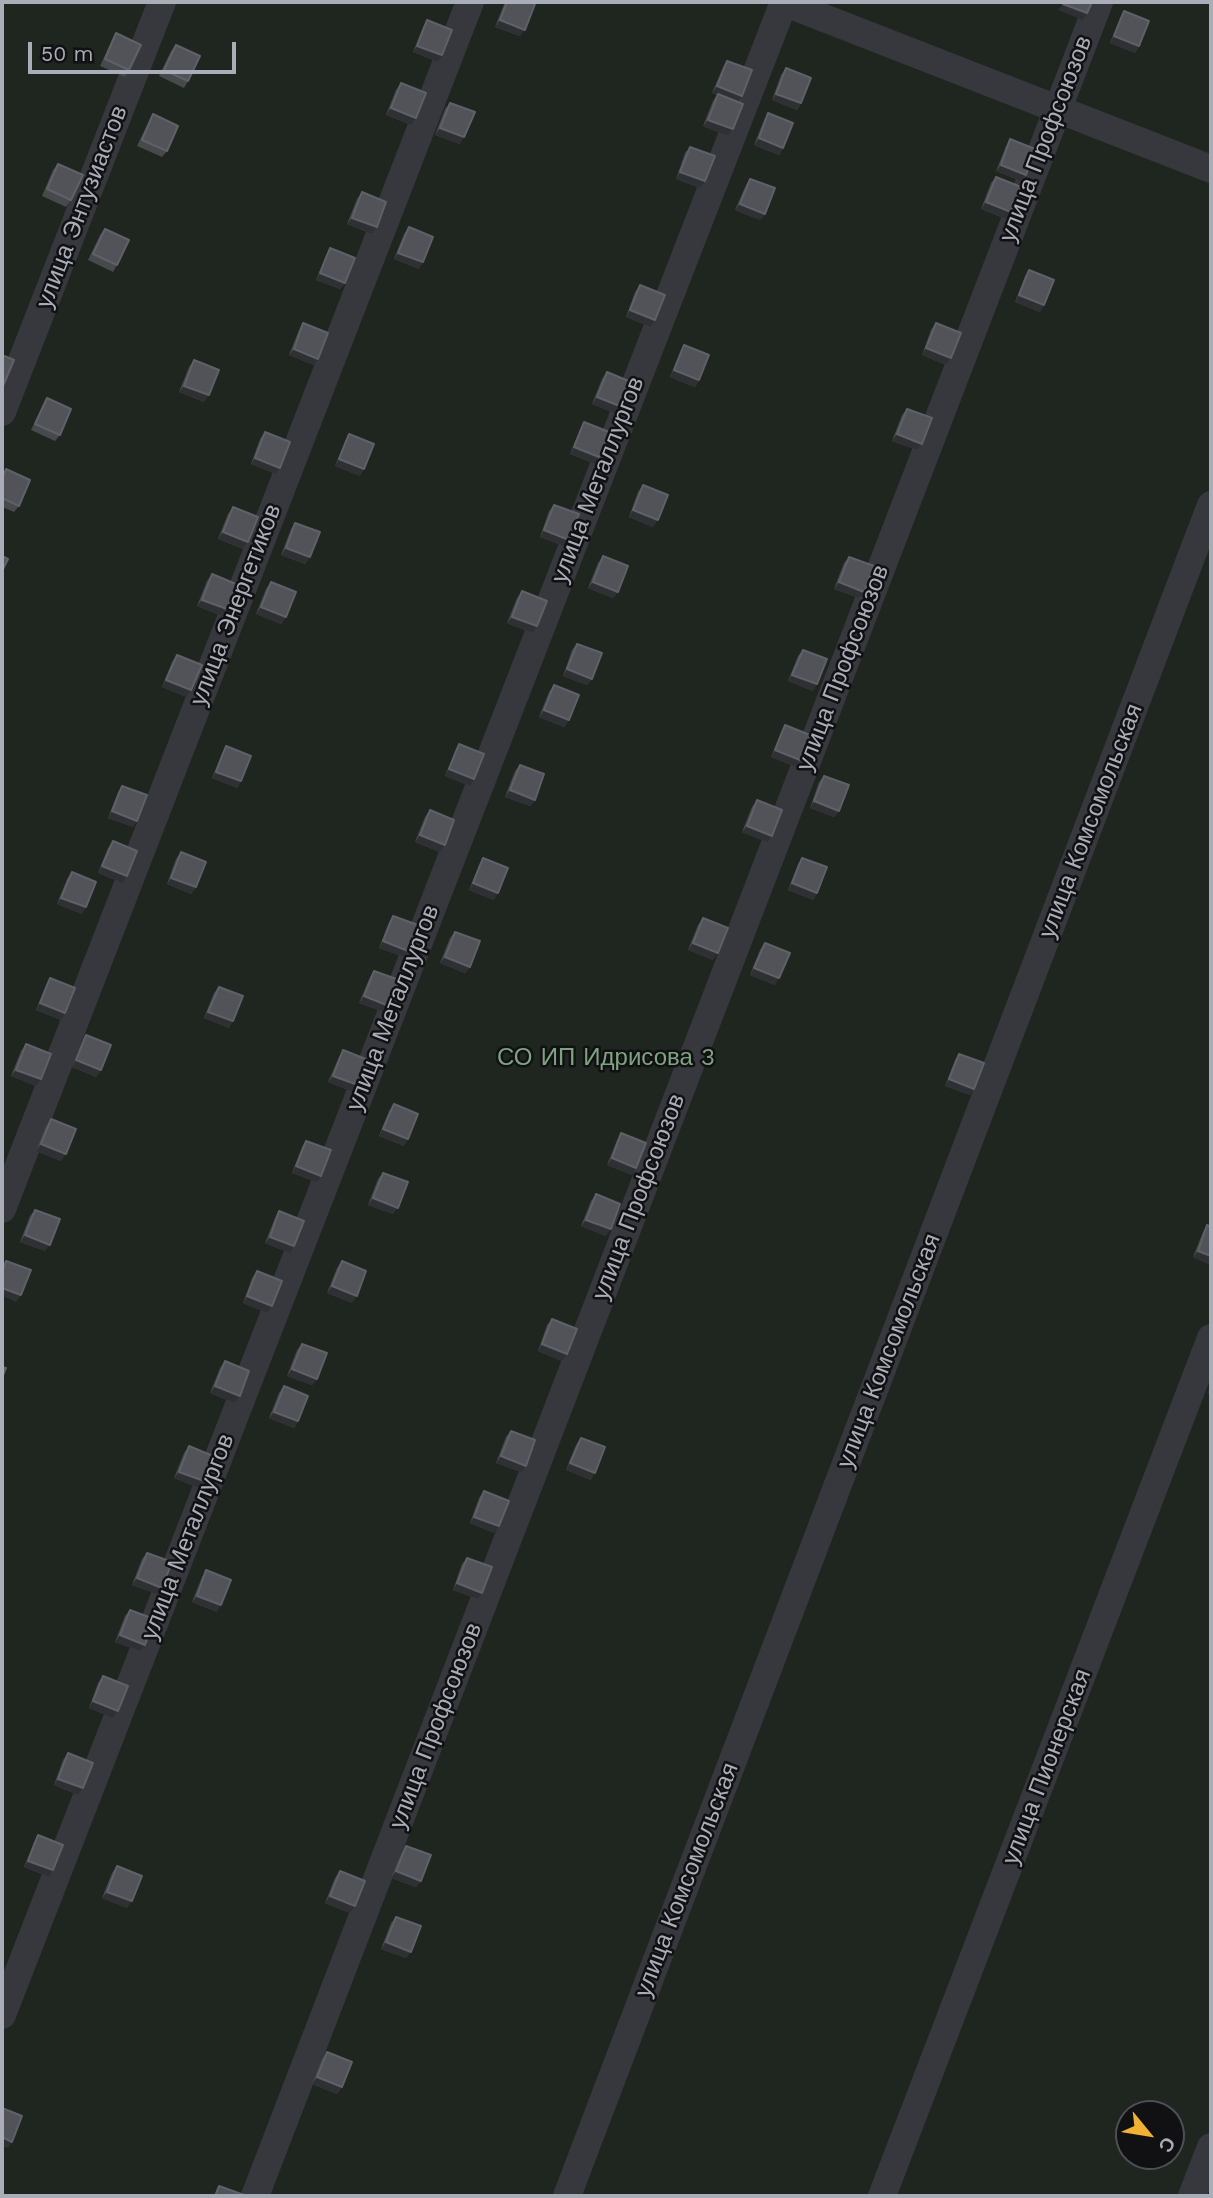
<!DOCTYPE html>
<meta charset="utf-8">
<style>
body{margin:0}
#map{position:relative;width:1213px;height:2198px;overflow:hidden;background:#161618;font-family:"Work Sans",sans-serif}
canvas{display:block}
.frame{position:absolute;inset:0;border:4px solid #a8adb8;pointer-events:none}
.north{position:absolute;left:1115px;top:2100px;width:70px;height:70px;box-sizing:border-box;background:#111113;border:2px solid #4d4f55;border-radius:50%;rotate:120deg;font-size:19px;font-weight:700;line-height:28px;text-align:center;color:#a8adb8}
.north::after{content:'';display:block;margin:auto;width:24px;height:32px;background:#f2b134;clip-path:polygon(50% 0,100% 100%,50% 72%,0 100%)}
.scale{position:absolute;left:28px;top:42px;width:208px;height:32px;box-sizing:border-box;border:4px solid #a8adb8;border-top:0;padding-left:9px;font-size:21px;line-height:24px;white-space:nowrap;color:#a8adb8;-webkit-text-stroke:5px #111113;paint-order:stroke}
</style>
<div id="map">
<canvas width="1213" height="2198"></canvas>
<div class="frame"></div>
<div class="north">С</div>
<div class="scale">50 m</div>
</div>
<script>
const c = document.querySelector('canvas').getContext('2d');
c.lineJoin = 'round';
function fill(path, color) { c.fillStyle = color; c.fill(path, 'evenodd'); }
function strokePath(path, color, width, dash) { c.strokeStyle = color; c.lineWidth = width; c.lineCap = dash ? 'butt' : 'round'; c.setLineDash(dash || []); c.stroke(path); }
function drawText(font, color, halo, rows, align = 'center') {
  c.font = font + ' "Work Sans",sans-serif'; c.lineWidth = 5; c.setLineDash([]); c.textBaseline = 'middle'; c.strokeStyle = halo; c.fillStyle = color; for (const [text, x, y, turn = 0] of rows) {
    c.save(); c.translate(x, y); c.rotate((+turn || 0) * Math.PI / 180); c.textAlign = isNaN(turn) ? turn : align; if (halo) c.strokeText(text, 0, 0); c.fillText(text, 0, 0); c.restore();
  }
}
fill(new Path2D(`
 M2,2H1211V2196H2ZM1129,2114H1171V2156H1129Z`), '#1e261f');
strokePath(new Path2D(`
 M783,2L1211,169
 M2,412L162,2
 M2,1209L470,2
 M2,2015L784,2
 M255,2196L1099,2
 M567,2196L1211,505
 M882,2196L1211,1338
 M1192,2196L1211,2147`), '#37383d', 28);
fill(new Path2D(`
 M505,2H528L520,36L495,27Z
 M1124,11L1139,46L1135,53L1110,43L1120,18Z
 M427,20L438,62L413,52L423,27Z
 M116,33L129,70L125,77L100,66L112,40Z
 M176,45L188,81L184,88L159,76L171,51Z
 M727,61L738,102L733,129L728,136L703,126L713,101L717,95L712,93L723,67Z
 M786,68L801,103L797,110L772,100L781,75Z
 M401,83L411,125L386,115L396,90Z
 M450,103L460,144L435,135L445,109Z
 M768,113L783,148L779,155L754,145L764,120Z
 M153,114L167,151L162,157L137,146L149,121Z
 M1010,139L1026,175L1021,181L996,171L1006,146Z
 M690,147L700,188L676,179L685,153Z
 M58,164L71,200L66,207L42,196L53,170Z
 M996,177L1011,212L1006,219L981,209L991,183Z
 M750,179L765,214L760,220L735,210L746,185Z
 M362,192L377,227L372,234L347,224L357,199Z
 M409,227L419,269L394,259L404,234Z
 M105,229L117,265L113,272L88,260L100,235Z
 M330,248L345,283L340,289L316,280L326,255Z
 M1029,270L1044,305L1040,312L1015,302L1025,276Z
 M640,285L651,327L626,317L635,292Z
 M303,323L314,365L289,355L299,330Z
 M936,323L951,358L946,365L922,355L931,330Z
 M684,345L699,380L695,387L670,377L680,352Z
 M194,360L204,402L179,392L189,367Z
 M607,372L622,407L617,414L592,404L602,379Z
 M47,398L60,435L55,441L31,430L43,405Z
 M907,409L922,444L917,450L892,441L902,415Z
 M584,422L599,457L595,464L570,454L580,429Z
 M265,432L276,474L251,464L260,439Z
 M349,434L360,476L335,466L345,441Z
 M6,469L19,506L14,512L2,507V476Z
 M643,485L653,527L629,517L638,492Z
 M554,505L569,540L564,546L540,537L549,511Z
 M233,507L248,542L243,549L218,539L228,514Z
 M295,523L310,557L305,564L281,555L291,529Z
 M603,556L618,592L613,598L588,588L598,563Z
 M849,557L864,592L859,598L834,589L844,563Z
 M212,574L222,616L197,606L207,581Z
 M271,582L286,617L281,624L256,614L266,589Z
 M522,591L532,633L507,623L517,598Z
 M577,644L592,679L587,685L563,676L572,650Z
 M803,650L813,691L788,681L798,656Z
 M177,655L191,690L187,697L162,687L172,662Z
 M554,685L569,720L564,727L539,717L549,692Z
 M785,725L800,760L796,767L771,757L781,732Z
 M459,744L470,786L445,776L455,751Z
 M226,746L241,781L237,788L212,778L222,753Z
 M520,765L535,800L530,806L505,797L515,771Z
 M824,776L839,811L834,817L810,808L819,782Z
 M122,786L133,827L108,818L118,792Z
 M757,800L767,842L742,832L752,807Z
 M430,810L440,852L415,842L425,817Z
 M113,841L127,876L123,883L98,873L108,848Z
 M181,852L196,887L191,894L167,884L176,859Z
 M483,858L494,900L469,890L479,865Z
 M802,858L817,893L813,900L788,890L798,864Z
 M72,872L82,914L57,904L67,879Z
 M393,916L404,957L379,948L389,922Z
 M703,918L713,960L688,950L698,925Z
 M455,932L470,967L465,973L440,963L450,938Z
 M765,943L775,985L750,975L760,950Z
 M374,971L384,1012L359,1003L370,977Z
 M50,978L61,1020L36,1010L46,985Z
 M219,987L229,1028L204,1018L214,993Z
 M86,1035L101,1070L96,1077L72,1067L82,1042Z
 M26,1044L36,1086L11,1076L21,1051Z
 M343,1050L353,1092L328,1082L339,1057Z
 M959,1054L970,1095L945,1086L955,1060Z
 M394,1104L404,1146L379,1136L389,1111Z
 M51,1119L61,1161L36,1151L46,1126Z
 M621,1133L632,1175L607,1165L617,1140Z
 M306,1141L317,1182L292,1173L302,1147Z
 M383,1173L393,1214L368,1205L378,1179Z
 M596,1194L606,1236L581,1226L591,1201Z
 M35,1210L45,1251L20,1242L30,1216Z
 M279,1211L290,1253L265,1243L275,1218Z
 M1207,1225L1211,1265L1193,1257L1203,1232Z
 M342,1261L352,1303L327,1293L337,1268Z
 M257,1271L272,1306L267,1313L243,1303L252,1278Z
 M552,1319L562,1361L538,1351L547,1325Z
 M302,1344L317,1379L312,1385L287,1376L297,1350Z
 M225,1361L235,1403L210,1393L220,1368Z
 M284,1386L298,1421L294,1428L269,1418L279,1393Z
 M511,1431L521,1472L496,1463L506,1437Z
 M581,1438L591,1480L566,1470L576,1445Z
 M189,1446L199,1488L174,1478L184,1453Z
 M484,1491L494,1533L470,1523L479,1498Z
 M147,1553L162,1588L157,1594L132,1585L142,1559Z
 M467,1558L478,1599L453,1590L462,1564Z
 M206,1570L217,1612L192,1602L202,1577Z
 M130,1610L140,1651L115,1642L125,1616Z
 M103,1676L113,1718L89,1708L98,1683Z
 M68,1753L78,1795L54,1785L63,1760Z
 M38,1835L49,1877L24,1867L34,1842Z
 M406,1846L421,1881L416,1887L391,1878L402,1852Z
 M117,1866L127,1908L102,1898L112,1873Z
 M340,1871L350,1913L325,1903L335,1878Z
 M396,1917L406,1958L381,1949L391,1923Z
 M327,2052L342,2087L337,2094L312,2084L322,2059Z`), '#47494d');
fill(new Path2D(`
 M1063,4L1087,13L1083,20L1058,10Z
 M500,20L525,30L520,36L495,27Z
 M1114,36L1139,46L1135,53L1110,43Z
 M417,46L442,55L438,62L413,52Z
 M717,86L742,96L737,102L712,93Z
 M776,94L801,103L797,110L772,100Z
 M391,108L416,118L411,125L386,115Z
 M708,120L733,129L728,136L703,126Z
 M440,128L464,137L460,144L435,135Z
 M759,138L783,148L779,155L754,145Z
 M1001,165L1026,175L1021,181L996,171Z
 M680,172L705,181L700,188L676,179Z
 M986,202L1011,212L1006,219L981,209Z
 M740,204L765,214L760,220L735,210Z
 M352,218L377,227L372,234L347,224Z
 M398,253L423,262L419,269L394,259Z
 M320,273L345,283L340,289L316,280Z
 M1019,295L1044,305L1040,312L1015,302Z
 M630,310L655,320L651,327L626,317Z
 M926,348L951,358L946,365L922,355Z
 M294,349L318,359L314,365L289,355Z
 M674,370L699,380L695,387L670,377Z
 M184,386L209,395L204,402L179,392Z
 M597,397L622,407L617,414L592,404Z
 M897,434L922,444L917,450L892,441Z
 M574,447L599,457L595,464L570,454Z
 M255,458L280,468L276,474L251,464Z
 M339,459L364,469L360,476L335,466Z
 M633,510L658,520L653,527L629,517Z
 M544,530L569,540L564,546L540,537Z
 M223,532L248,542L243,549L218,539Z
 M286,548L310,557L305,564L281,555Z
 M593,582L618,592L613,598L588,588Z
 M839,582L864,592L859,598L834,589Z
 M202,600L227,609L222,616L197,606Z
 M261,607L286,617L281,624L256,614Z
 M512,617L537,626L532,633L507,623Z
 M567,669L592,679L587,685L563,676Z
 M792,675L817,684L813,691L788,681Z
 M166,680L191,690L187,697L162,687Z
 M544,710L569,720L564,727L539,717Z
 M775,750L800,760L796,767L771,757Z
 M449,769L474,779L470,786L445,776Z
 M216,772L241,781L237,788L212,778Z
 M510,790L535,800L530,806L505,797Z
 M814,801L839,811L834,817L810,808Z
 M112,811L137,821L133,827L108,818Z
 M747,826L772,836L767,842L742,832Z
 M420,835L445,845L440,852L415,842Z
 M102,866L127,876L123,883L98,873Z
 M171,878L196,887L191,894L167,884Z
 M473,883L498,893L494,900L469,890Z
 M792,883L817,893L813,900L788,890Z
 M61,898L86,907L82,914L57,904Z
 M383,941L408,951L404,957L379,948Z
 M693,943L718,953L713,960L688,950Z
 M445,957L470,967L465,973L440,963Z
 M754,968L779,978L775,985L750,975Z
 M364,996L389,1006L384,1012L359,1003Z
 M40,1003L65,1013L61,1020L36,1010Z
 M208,1012L233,1021L229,1028L204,1018Z
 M76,1060L101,1070L96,1077L72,1067Z
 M16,1070L41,1079L36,1086L11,1076Z
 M333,1076L358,1085L353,1092L328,1082Z
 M949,1079L974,1089L970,1095L945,1086Z
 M383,1129L408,1139L404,1146L379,1136Z
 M41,1144L66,1154L61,1161L36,1151Z
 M612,1158L636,1168L632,1175L607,1165Z
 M296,1166L321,1176L317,1182L292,1173Z
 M373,1198L398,1208L393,1214L368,1205Z
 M586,1220L611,1229L606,1236L581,1226Z
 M25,1235L50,1245L45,1251L20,1242Z
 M270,1237L294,1246L290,1253L265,1243Z
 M1198,1251L1211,1256V1265L1193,1257Z
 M332,1286L357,1296L352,1303L327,1293Z
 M2,1288L21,1295L16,1302L2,1296Z
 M247,1296L272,1306L267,1313L243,1303Z
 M542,1344L567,1354L562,1361L538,1351Z
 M292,1369L317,1379L312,1385L287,1376Z
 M215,1386L240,1396L235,1403L210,1393Z
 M1211,1387V1395L1207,1393Z
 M274,1412L298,1421L294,1428L269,1418Z
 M501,1456L526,1466L521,1472L496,1463Z
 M570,1463L595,1473L591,1480L566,1470Z
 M179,1472L204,1481L199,1488L174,1478Z
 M474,1517L499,1526L494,1533L470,1523Z
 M137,1578L162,1588L157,1594L132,1585Z
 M457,1583L482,1593L478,1599L453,1590Z
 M197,1596L221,1605L217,1612L192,1602Z
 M120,1635L145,1645L140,1651L115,1642Z
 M93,1701L118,1711L113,1718L89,1708Z
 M58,1779L83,1788L78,1795L54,1785Z
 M28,1861L53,1870L49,1877L24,1867Z
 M396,1871L421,1881L416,1887L391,1878Z
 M107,1892L132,1901L127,1908L102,1898Z
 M330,1896L355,1906L350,1913L325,1903Z
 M386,1942L411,1952L406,1958L381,1949Z
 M317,2077L342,2087L337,2094L312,2084Z
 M2,2137L12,2142L8,2148L2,2146Z`), '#2f3033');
const building = new Path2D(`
 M507,2H528L535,4L525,30L500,20Z
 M1063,2H1092L1087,13L1063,4Z
 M1124,11L1149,21L1139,46L1114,36Z
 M427,20L452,30L442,55L417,46Z
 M116,33L141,45L129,70L105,59Z
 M176,45L200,56L188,81L164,70Z
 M727,61L752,70L742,96L717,86Z
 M786,68L811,78L801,103L776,94Z
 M401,83L426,93L416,118L391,108Z
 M718,94L743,104L733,129L708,120Z
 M450,103L475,112L464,137L440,128Z
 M768,113L793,123L783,148L759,138Z
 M153,114L178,126L167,151L142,140Z
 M1010,139L1035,149L1026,175L1001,165Z
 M690,147L715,156L705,181L680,172Z
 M58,164L83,175L71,200L47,189Z
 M996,177L1021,187L1011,212L986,202Z
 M750,179L775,188L765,214L740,204Z
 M362,192L386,202L377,227L352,218Z
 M409,227L433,237L423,262L398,253Z
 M105,229L129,240L117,265L93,254Z
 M330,248L355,258L345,283L320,273Z
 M1029,270L1054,280L1044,305L1019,295Z
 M640,285L665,295L655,320L630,310Z
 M303,323L328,333L318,359L294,349Z
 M936,323L961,333L951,358L926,348Z
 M684,345L709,355L699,380L674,370Z
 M2,355L14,360L3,386L2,385Z
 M194,360L219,370L209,395L184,386Z
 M607,372L631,382L622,407L597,397Z
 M47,398L71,409L60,435L35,424Z
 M907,409L932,418L922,444L897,434Z
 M584,422L609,432L599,457L574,447Z
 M265,432L290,442L280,468L255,458Z
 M349,434L374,444L364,469L339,459Z
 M6,469L30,480L19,506L2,498V479Z
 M643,485L668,495L658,520L633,510Z
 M554,505L579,514L569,540L544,530Z
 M233,507L258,517L248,542L223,532Z
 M295,523L320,532L310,557L286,548Z
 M2,556L8,559L2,571Z
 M603,556L628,566L618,592L593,582Z
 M849,557L874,566L864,592L839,582Z
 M212,574L236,584L227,609L202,600Z
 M271,582L296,592L286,617L261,607Z
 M522,591L547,601L537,626L512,617Z
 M577,644L602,653L592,679L567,669Z
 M803,650L827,659L817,684L792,675Z
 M177,655L202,665L191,690L166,680Z
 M554,685L579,695L569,720L544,710Z
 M785,725L810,735L800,760L775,750Z
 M459,744L484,754L474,779L449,769Z
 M226,746L251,756L241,781L216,772Z
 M520,765L544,774L535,800L510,790Z
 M824,776L849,785L839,811L814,801Z
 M122,786L147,795L137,821L112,811Z
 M757,800L782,810L772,836L747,826Z
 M430,810L454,820L445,845L420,835Z
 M113,841L137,851L127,876L102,866Z
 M181,852L206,862L196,887L171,878Z
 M483,858L508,868L498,893L473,883Z
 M802,858L827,867L817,893L792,883Z
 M72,872L96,882L86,907L61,898Z
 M393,916L418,925L408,951L383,941Z
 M703,918L728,928L718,953L693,943Z
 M455,932L480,941L470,967L445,957Z
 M765,943L790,953L779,978L754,968Z
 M374,971L399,980L389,1006L364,996Z
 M50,978L75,988L65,1013L40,1003Z
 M219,987L243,996L233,1021L208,1012Z
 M86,1035L111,1045L101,1070L76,1060Z
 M26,1044L51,1054L41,1079L16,1070Z
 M343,1050L368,1060L358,1085L333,1076Z
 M959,1054L984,1063L974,1089L949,1079Z
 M394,1104L418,1114L408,1139L383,1129Z
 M51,1119L76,1129L66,1154L41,1144Z
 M621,1133L646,1143L636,1168L612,1158Z
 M306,1141L331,1150L321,1176L296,1166Z
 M383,1173L408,1182L398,1208L373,1198Z
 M596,1194L620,1204L611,1229L586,1220Z
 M35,1210L60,1219L50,1245L25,1235Z
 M279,1211L304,1221L294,1246L270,1237Z
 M1207,1225L1211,1227V1256L1198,1251Z
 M6,1261L31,1270L21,1295L2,1288V1272Z
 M342,1261L366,1271L357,1296L332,1286Z
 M257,1271L282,1281L272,1306L247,1296Z
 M552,1319L577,1329L567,1354L542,1344Z
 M302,1344L327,1353L317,1379L292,1369Z
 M225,1361L249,1371L240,1396L215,1386Z
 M2,1367L6,1368L2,1378Z
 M284,1386L308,1396L298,1421L274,1412Z
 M511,1431L535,1440L526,1466L501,1456Z
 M581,1438L605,1447L595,1473L570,1463Z
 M189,1446L213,1456L204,1481L179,1472Z
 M484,1491L509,1501L499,1526L474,1517Z
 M147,1553L172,1562L162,1588L137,1578Z
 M467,1558L492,1567L482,1593L457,1583Z
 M206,1570L231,1580L221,1605L197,1596Z
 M130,1610L154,1619L145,1645L120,1635Z
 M103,1676L128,1686L118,1711L93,1701Z
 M68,1753L93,1763L83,1788L58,1779Z
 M38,1835L63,1845L53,1870L28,1861Z
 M406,1846L431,1855L421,1881L396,1871Z
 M117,1866L142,1876L132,1901L107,1892Z
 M340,1871L365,1881L355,1906L330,1896Z
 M396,1917L421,1926L411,1952L386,1942Z
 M327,2052L352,2062L342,2087L317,2077Z
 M2,2108L22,2116L12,2142L2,2137Z
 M219,2186L244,2195V2196H215Z`);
fill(building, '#525359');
strokePath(building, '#5f6168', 2);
drawText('24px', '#a8adb8', '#111113', [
 ["улица Профсоюзов",1046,139,-69],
 ["улица Энтузиастов",82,207,-69],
 ["улица Металлургов",598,480,-69],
 ["улица Энергетиков",236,605,-69],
 ["улица Профсоюзов",843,668,-69],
 ["улица Комсомольская",1091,821,-69],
 ["улица Металлургов",393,1008,-69],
 ["улица Профсоюзов",639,1197,-69],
 ["улица Комсомольская",889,1351,-69],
 ["улица Металлургов",188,1537,-69],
 ["улица Профсоюзов",436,1726,-69],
 ["улица Пионерская",1047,1767,-69],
 ["улица Комсомольская",687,1880,-69]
]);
drawText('24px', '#7fa381', '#111113', [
 ["СО ИП Идрисова 3",606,1058]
]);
</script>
